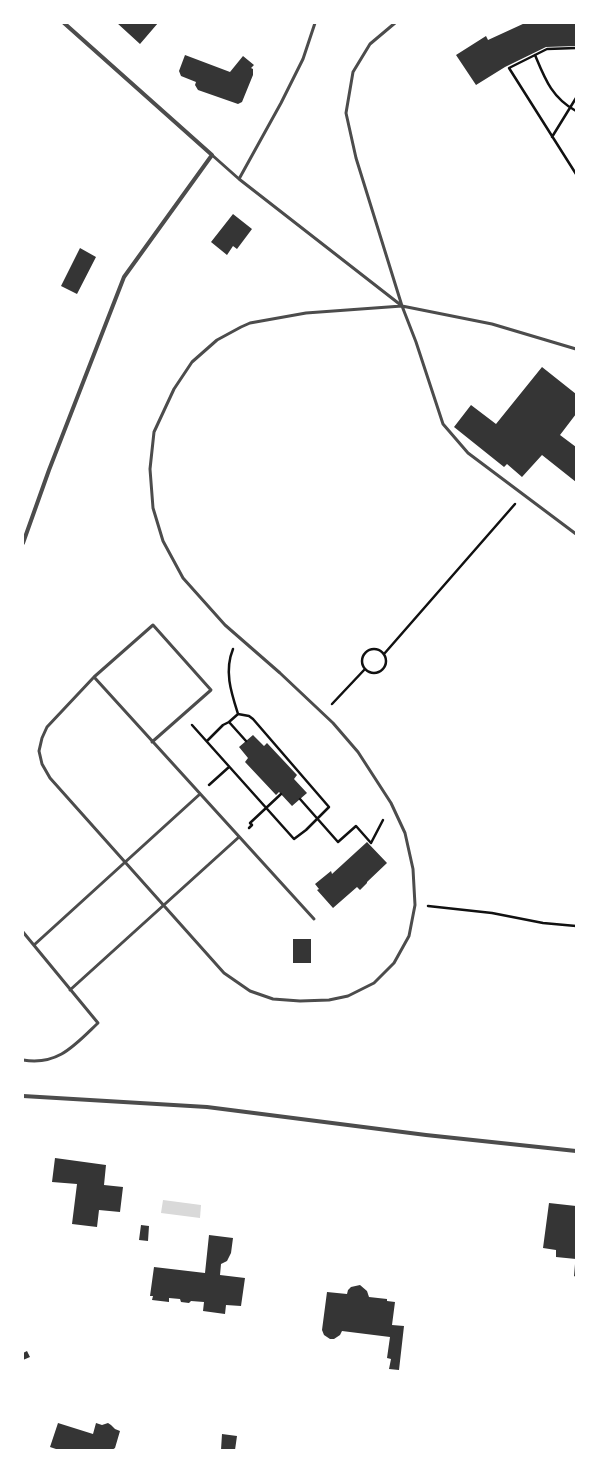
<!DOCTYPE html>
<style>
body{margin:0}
#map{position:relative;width:599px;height:1473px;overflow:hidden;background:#fff;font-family:Quicksand,sans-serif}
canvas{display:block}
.frame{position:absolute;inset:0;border:24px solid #fff;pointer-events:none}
</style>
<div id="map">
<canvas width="599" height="1473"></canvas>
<div class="frame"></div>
</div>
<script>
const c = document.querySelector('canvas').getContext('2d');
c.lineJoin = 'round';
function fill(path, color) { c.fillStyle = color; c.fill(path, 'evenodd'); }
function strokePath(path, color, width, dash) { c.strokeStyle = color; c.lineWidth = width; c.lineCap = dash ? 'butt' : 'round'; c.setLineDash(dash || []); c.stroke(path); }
fill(new Path2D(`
 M163,1200L201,1205L200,1218L161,1213Z`), '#d9d9d9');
fill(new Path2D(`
 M117,23H158L140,44Z
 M525,23H576V46L546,47L505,67L476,85L456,55L486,36L488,40Z
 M185,55L230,72L243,56L254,65L251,68L253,69V75L242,102L238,104L198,90L195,85L196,82L181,76L179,71Z
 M233,214L252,229L237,249L233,246L227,255L211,242Z
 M80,248L96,257L77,294L61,286Z
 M542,367L576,394V414L560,435L576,447V482L542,455L522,477L507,464L504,467L454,427L471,405L496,424Z
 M253,735L264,746L267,743L297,775L294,779L307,793L292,806L279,792L276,795L245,762L248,758L239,747Z
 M367,842L387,863L367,882V883L360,890L357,887L333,908L317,890L319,889L315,884L331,871L332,874Z
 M293,939H311V963H293Z
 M55,1158L106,1165L104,1185L123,1187L120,1212L99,1210L97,1227L72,1224L77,1184L52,1182Z
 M549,1203L576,1206V1259L556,1257V1250L543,1248Z
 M141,1225L149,1226L148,1241L139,1240Z
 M209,1235L233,1238L231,1253L227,1261L221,1264L220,1275L245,1278L241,1306L226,1305L225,1314L203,1311L204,1302L191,1301L189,1303L181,1302L180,1299L169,1298V1302L152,1300L153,1296H150L154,1267L205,1273Z
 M575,1264H576V1277L574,1276Z
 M360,1285L367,1291L369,1297L387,1299V1301L395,1302L392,1325L404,1326L399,1370L389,1369L391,1359L387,1358L390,1337L342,1331L340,1335L334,1339H330L324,1335L322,1330L327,1292L347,1294L348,1290L351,1287Z
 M27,1351L30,1357L23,1360V1353Z
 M58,1423L93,1434L96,1423L102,1425L108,1423L111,1425L115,1429L120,1431L115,1448L112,1450H59L50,1447Z
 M222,1434L237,1436L235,1450H221Z`), '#353535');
strokePath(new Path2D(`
 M576,48L547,49L509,68L576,174
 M535,55C545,79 552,98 576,111
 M552,137L576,98
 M362 661a12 12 0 1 1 24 0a12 12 0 1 1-24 0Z
 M233,649C224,671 231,692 238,714
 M384,654L515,504
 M332,704L365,669
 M192,725L294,839L306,830L329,807L253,719L249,716L238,714L229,722
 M207,741L223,725L229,722L246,741
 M209,785L229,767
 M300,799L338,842L356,826L371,843L383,820
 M249,828L252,825L250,823L281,794
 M428,906L492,913L543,923L576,926`), '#111', 2.5);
strokePath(new Path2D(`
 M395,23L370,44L353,72L346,113L356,158L402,306L416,342L443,424L468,453L576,534
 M212,155L239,179L402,306L492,324L576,349
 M239,179L281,103L303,59L315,23
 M94,677L153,625L211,690L152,742
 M314,919L94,677L47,727L42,738L39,751L42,764L50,778L224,973L250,991L273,999L300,1001L329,1000L348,996L374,983L394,963L409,936L415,905L413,869L405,833L391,803L358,752L333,723L280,673L225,625L183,578L163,541L153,508L150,469L154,432L174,389L192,362L217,340L241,327L250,323L306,313L402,306
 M23,932L98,1023C75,1045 58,1066 23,1060
 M34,945L200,794
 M70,990L239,837`), '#4c4c4c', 3);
strokePath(new Path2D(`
 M23,543L49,470L124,277L212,155L64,23
 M23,1096L207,1107L426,1135L576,1151`), '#4c4c4c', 4);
</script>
